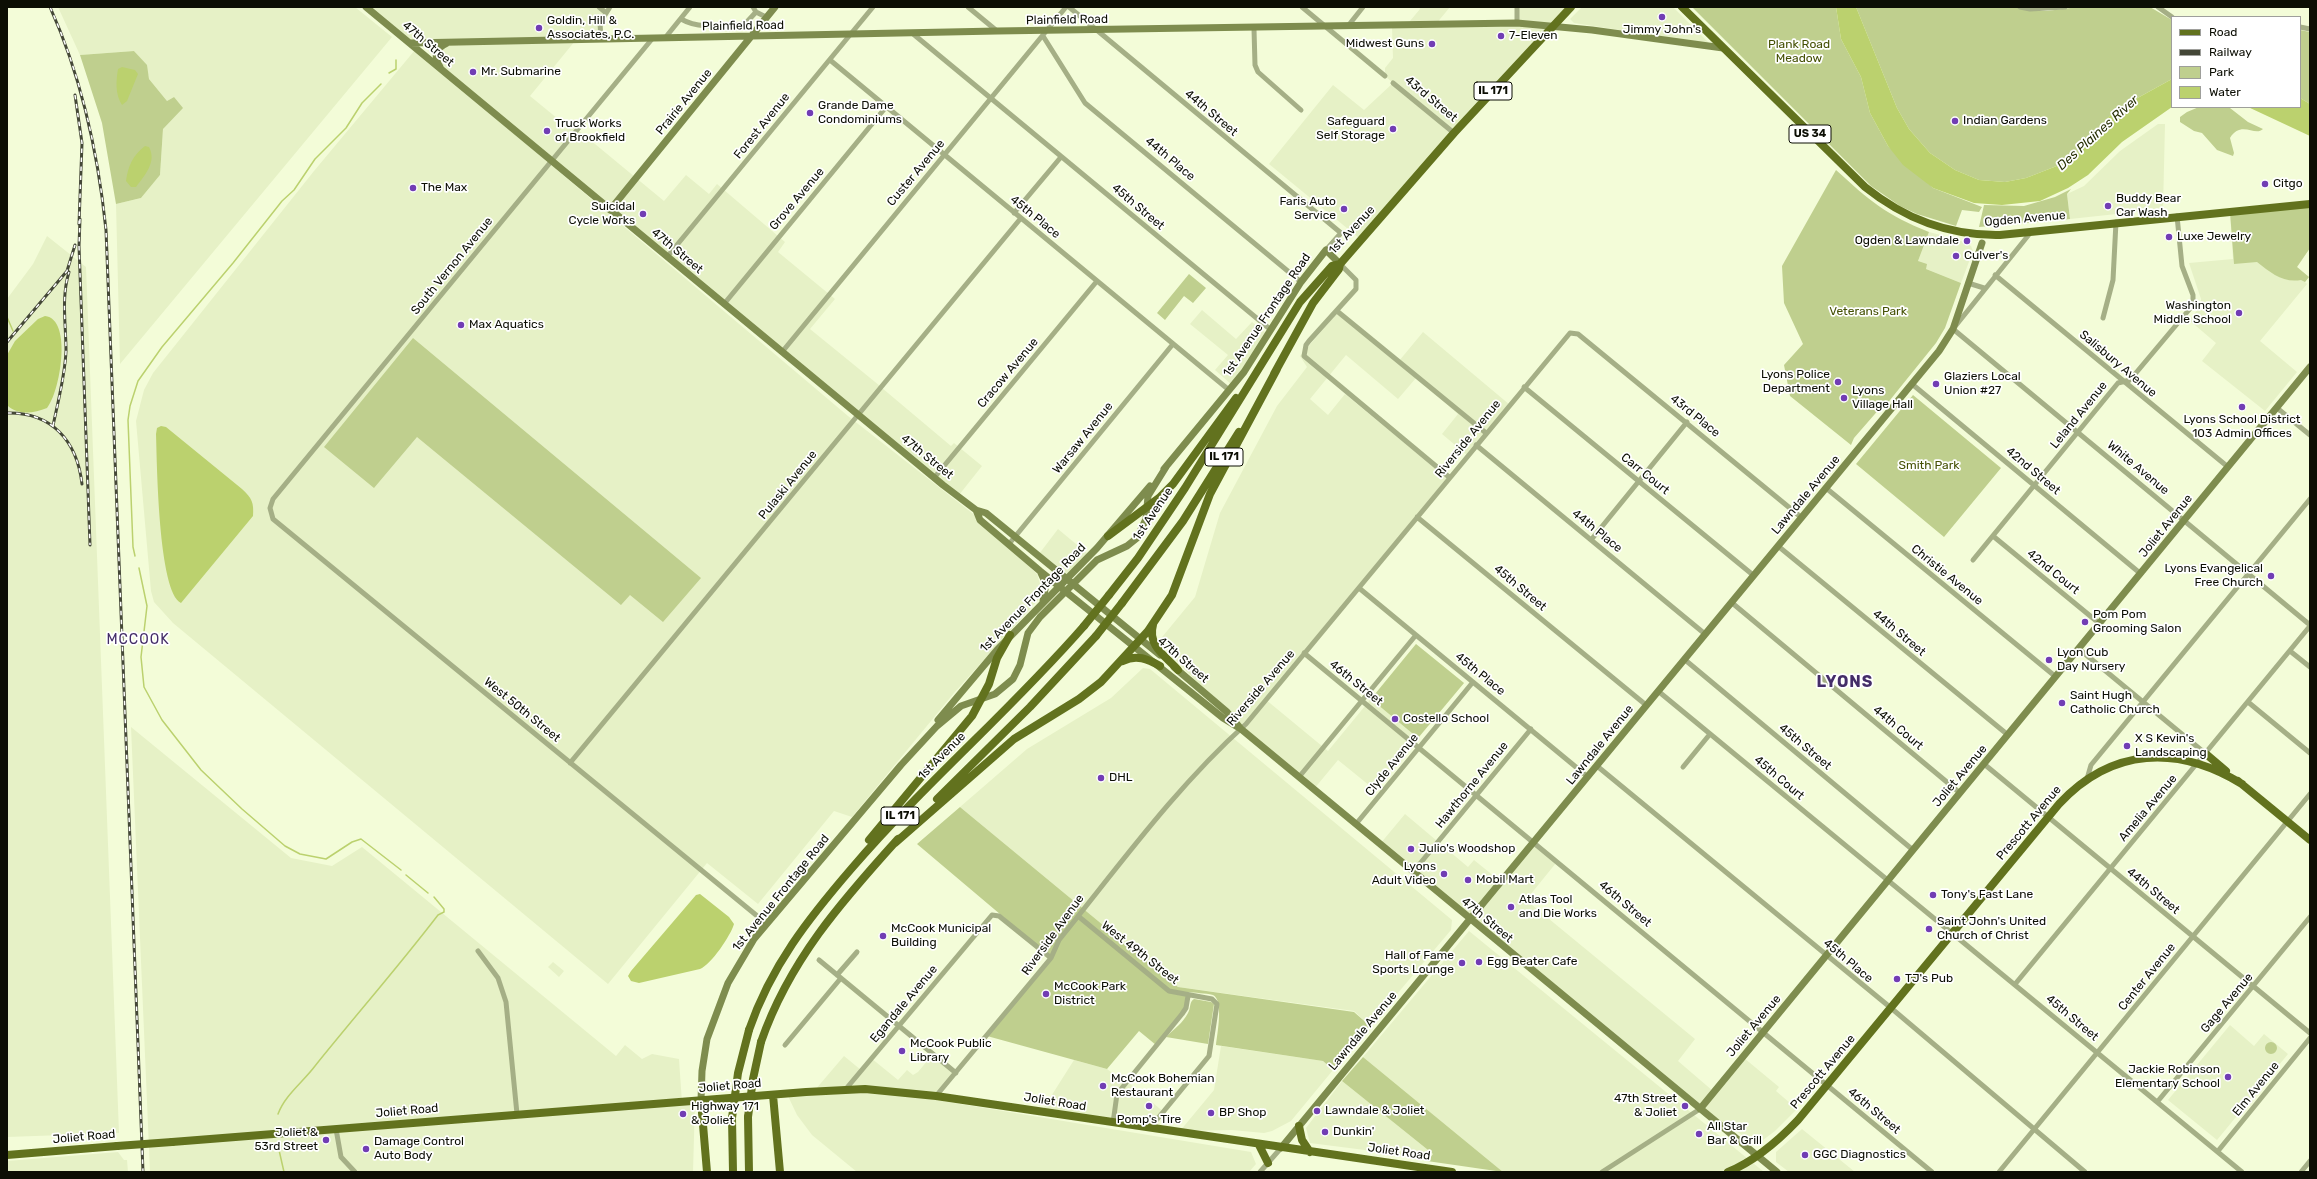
<!DOCTYPE html>
<style>
body{margin:0}
#map{position:relative;width:2317px;height:1179px;overflow:hidden;background:#f3fcd8;font-family:Rubik,sans-serif}
canvas{display:block}
.frame{position:absolute;inset:0;border:8px solid #0c0e04;pointer-events:none}
.legend{position:absolute;left:2171px;top:16px;width:130px;height:92px;box-sizing:border-box;background:#fff;border:1px solid #9e9f9b;margin:0;padding:5px 7px;list-style:none;font-size:12px;color:#0c0e04}
.legend li{display:flex;align-items:center;gap:8px;height:20px}
.legend b{width:20px;border:1px solid #9e9f9b}
</style>
<div id="map">
<canvas width="2317" height="1179"></canvas>
<div class="frame"></div>
<ul class="legend">
<li><b style="height:5px;background:#62721e"></b>Road</li>
<li><b style="height:5px;background:#444737"></b>Railway</li>
<li><b style="height:11px;background:#bfcf8e"></b>Park</li>
<li><b style="height:11px;background:#bbd16e"></b>Water</li>
</ul>
</div>
<script>
const c = document.querySelector('canvas').getContext('2d');
c.lineJoin = 'round';
function fill(path, color) { c.fillStyle = color; c.fill(path, 'evenodd'); }
function strokePath(path, color, width, dash) { c.strokeStyle = color; c.lineWidth = width; c.lineCap = dash ? 'butt' : 'round'; c.setLineDash(dash || []); c.stroke(path); }
function drawText(font, color, halo, rows, align = 'center') {
  c.font = font + ' Rubik,sans-serif'; c.lineWidth = 3.5; c.setLineDash([]); c.textBaseline = 'middle'; c.strokeStyle = halo; c.fillStyle = color; for (const [text, x, y, turn = 0] of rows) {
    c.save(); c.translate(x, y); c.rotate((+turn || 0) * Math.PI / 180); c.textAlign = isNaN(turn) ? turn : align; if (halo) c.strokeText(text, 0, 0); c.fillText(text, 0, 0); c.restore();
  }
}
fill(new Path2D(`
 M58,7H355L392,37L120,364L116,204L141,198L160,175L163,129L174,97L167,101L149,79L146,65L134,51L80,55Z
 M369,7H596L603,12L599,21V37L409,41Z
 M1419,7H1450L1436,24L1516,25L1517,7H1569L1359,238L1269,164L1333,85L1364,110L1393,83L1385,76V68L1393,58L1392,27H1405L1420,9Z
 M1582,7H1673L1710,44L1574,23L1570,19Z
 M575,41L530,96L569,128L572,125L664,201L686,175L709,194L717,184L785,242L778,252L835,299L810,329L880,386L858,412L444,69L439,57L444,47L450,44Z
 M415,50L848,416L972,513L1037,574L1041,587L1038,600L954,693L852,817L834,811L758,904L707,863L608,984L173,623L154,602L151,591L136,421L144,390L153,373L314,171Z
 M2158,124H2165L2163,209L2070,219L2067,194L2084,186L2120,151Z
 M2230,212L2310,248L2297,267L2309,277L2305,282L2307,284L2260,341L2297,372L2265,411L2202,361L2216,343L2189,320L2201,306V299L2189,263L2233,259Z
 M1929,232L1959,240L1971,246L1973,251L1961,283L1926,269L1918,261Z
 M47,236L86,267L119,1133L7,1137V299L33,264Z
 M1202,310L1236,339L1252,322L1267,334L1232,385L1215,370L1228,355L1190,324Z
 M1339,311L1399,361L1423,332L1510,405L1467,455L1442,434L1458,414L1416,378L1398,399L1346,355L1310,399L1328,415L1345,394L1447,478L1265,699L1328,751L1416,644L1464,683L1375,790L1338,760L1314,789L1241,727L1158,642L1195,597L1220,513L1277,406L1307,367L1300,356Z
 M882,388L951,446L954,443L982,466L959,495L860,414Z
 M1058,529L1088,554L1066,577L1039,554Z
 M1143,668L1150,669L1452,920L1451,930L1370,1026L1354,1011L1178,987L960,807L1027,749L1111,698Z
 M131,727L291,858L332,866L362,847L616,1056L625,1045L642,1059L652,1054L679,1059L682,1103L695,1102L693,1172H150Z
 M1405,814L1468,867L1474,860L1500,881L1532,842L1556,863L1526,900L1695,1039L1678,1061L1713,1091L1700,1107L1380,844Z
 M1469,931L1688,1110L1764,1172H1503L1363,1057Z
 M553,962L564,971L559,977L548,967Z
 M2230,1025L2254,1046L2264,1034L2288,1054L2217,1140L2168,1100Z
 M1221,1046L1323,1061L1333,1070L1291,1121L1272,1131L1264,1133L1232,1130L1180,1131L1214,1090Z
 M933,1054L955,1072L936,1095L815,1090L844,1056L861,1070L871,1058L898,1080L907,1070L913,1075L918,1072Z
 M1744,1058L1779,1087L1776,1091L1797,1109L1775,1131L1759,1143H1754L1703,1109Z
 M1074,1060L1107,1069L1123,1081L1124,1079L1165,1113L1154,1126L1043,1109Z
 M1342,1081L1433,1154L1427,1161L1404,1155L1310,1143L1306,1128Z
 M888,1092L1251,1152L1256,1164L1249,1172H857L812,1135L797,1115L788,1096Z
 M1802,1129L1855,1172H1789L1776,1162V1152Z
 M118,1152L124,1160H127L128,1172H7V1161Z`), '#e6f1c6');
fill(new Path2D(`
 M1692,7H1836L1841,39L1861,77L1870,113L1888,146L1933,188L1982,207L1979,212L1962,210L1956,226L1917,214L1900,206L1871,186Z
 M1856,7H2013L2032,11H2047L2078,7H2150L2172,20V79L2114,111L2072,160L2026,178L2005,182L1979,180L1955,170L1930,153L1909,129L1897,108Z
 M2300,30L2310,32V104L2300,98Z
 M134,51L147,65L149,79L167,101L174,97L183,108L163,129L160,175L141,198L116,204L102,123L80,55Z
 M2199,107L2230,108L2248,122L2263,129C2255,137 2241,120 2230,138L2234,153L2233,156L2217,150L2202,133L2194,131L2180,122V117L2187,112Z
 M1836,170C1870,201 1886,215 1929,232L1918,261L1927,264L1926,269L1961,283L1945,328L1936,343L1886,405L1881,407L1854,438L1851,445L1790,396L1784,365L1803,344L1784,303L1782,266Z
 M2071,189L2067,194L2070,219L1979,227L1984,205L2024,206L2055,197Z
 M2310,205V248L2297,267L2309,277L2305,282L2301,280C2283,283 2271,273 2257,262L2234,264L2230,212Z
 M1189,274L1206,288L1193,303L1184,296L1165,320L1157,313Z
 M413,338L701,578L663,622L630,595L621,605L417,437L374,488L324,447Z
 M1913,395L2001,468L1944,537L1856,464Z
 M1416,644L1464,683L1418,738L1371,699Z
 M960,807L1178,987L1354,1012L1370,1026L1333,1070L1323,1061L1216,1045C1217,1035 1224,1000 1213,995C1205,993 1195,993 1188,992L1186,1007L1156,1045L1139,1031L1107,1069L987,1036L1052,958L917,844Z
 M1194,999L1211,1002L1214,1004L1208,1044L1166,1037C1174,1029 1183,1023 1188,1013C1191,1008 1189,1002 1194,999Z
 M2265 1048a6 6 0 1 1 12 0a6 6 0 1 1-12 0Z
 M1363,1057L1503,1172L1427,1161L1433,1154L1342,1081Z`), '#bfcf8e');
fill(new Path2D(`
 M1836,7H1856L1897,108L1909,129L1930,153L1955,170L1979,180L2005,182L2026,178L2072,160L2114,111L2172,79V107L2122,142L2088,175L2068,188L2040,201L2002,205L1974,203L1933,188L1903,165L1888,146L1870,113L1861,77L1841,39Z
 M122,67L135,70L138,74L127,101L122,105C115,94 116,81 118,69Z
 M2300,98L2310,104V136L2248,107H2300Z
 M145,146L149,147C157,162 145,175 136,187H131L126,181C128,166 133,155 145,146Z
 M45,316C73,319 60,393 47,408C34,413 18,416 7,405V355L15,341L38,319Z
 M161,426L166,427L242,489C252,498 254,503 253,516L181,603C158,592 157,461 156,434L157,428Z
 M700,894L729,917L734,924C731,935 711,965 700,969L639,983L631,981L628,976L631,971L696,895Z`), '#bbd16e');
strokePath(new Path2D(`
 M389,73L396,69V60
 M7,317L13,331
 M135,556L133,547L128,420L130,406L138,381L162,347L233,263L282,201L294,190L315,159L346,128L362,103L381,84
 M139,568L147,606L141,657L144,687L162,720L201,770L242,809L285,846L300,854L326,859L352,842L361,839L401,870
 M406,875L428,893
 M278,1114C285,1095 303,1082 315,1066C356,1015 399,966 438,915L444,912V909L434,897
 M279,1150L284,1172`), '#bbd16e', 1.5);
strokePath(new Path2D(`
 M599,7L605,12
 M753,7L756,12L766,17
 M968,7L997,31
 M1069,7L1341,233L1326,250
 M1302,7L1385,76
 M2020,7L2030,9L2065,7
 M2158,7L2172,17
 M681,19C700,30 723,25 745,24L756,12
 M1517,23V7
 M1348,26L1363,7
 M2300,27L2310,29
 M1254,29L1255,65L1258,72L1301,110
 M912,33L1271,330
 M1043,36L1085,103L1301,282
 M665,38L690,7
 M601,39L600,23L610,7
 M652,39L273,499L270,508L273,519L767,924
 M830,60L1229,390
 M1393,83L1454,133
 M1014,213L1061,157
 M2031,232L1953,329L2310,625
 M667,257L873,7
 M1340,264L1356,280V289L1309,341L1306,345L1304,356L1449,477
 M1995,275L2228,467
 M1968,283L1984,288
 M724,304L886,107
 M1337,311L1486,433
 M2103,318L2113,280L2116,222
 M782,352L1066,7
 M1912,384L2141,574
 M1524,387L1753,575
 M2277,408L2310,435
 M1476,445L1705,634
 M934,478L1097,281
 M1826,488L2056,677
 M1417,517L1646,705
 M1993,536L2100,624
 M1591,540L1687,422
 M1009,544L1173,344
 M1778,546L2008,735
 M1973,560L2118,383L2130,380L2193,305V295L2182,266L2177,216
 M1359,588L1588,777
 M1731,602L1960,793
 M2079,649L2206,754
 M2290,651L2310,667
 M1304,653L1932,1172
 M1684,659L1913,850
 M1658,691L2242,1172
 M2248,702L2310,753
 M570,763L1021,218
 M1984,764L2310,1033
 M1597,766L1891,1008L2085,1172
 M1683,767L1710,734
 M1299,777L1416,635
 M2087,779L2091,765L2310,499
 M1356,824L1473,682
 M1413,872L1531,729
 M1078,916L1169,991L1212,999L1217,1004L1209,1056L1150,1128
 M478,951L498,978L506,1002L517,1114
 M819,960L956,1073
 M837,975L857,952
 M2016,983L2310,626
 M785,1045L841,978
 M845,1090L992,915L999,916L1051,958
 M936,1096L1051,958L1059,940C1119,866 1175,788 1246,724L1570,333L1578,334L1802,518
 M2158,1101L2310,917
 M1113,1123L1117,1094L1182,1014L1186,1008L1188,996
 M336,1129L341,1157L355,1172
 M2218,1151L2310,1038
 M1260,1172L1281,1148
 M1602,1172L1700,1109
 M1999,1172L2310,794
 M2301,1172L2310,1161`), '#a5af86', 5);
strokePath(new Path2D(`
 M366,7L943,485L976,510L986,513L1160,655
 M410,43L997,31L1517,23L1592,30L1723,48
 M440,67C433,56 436,48 447,43
 M610,210L775,7
 M1164,469L1244,372L1301,282L1326,250L1340,264
 M976,510L980,520L1040,571L1223,718L1241,729L1777,1172
 M1041,573L1046,584L1043,601
 M1174,667L1227,712L1241,729
 M938,720L997,650L1097,548L1150,486
 M701,1101L702,1071L707,1039L728,983L754,939L901,765L937,726L961,706L995,694L1013,679L1020,665L1028,633L1040,617L1097,560L1127,546L1137,538L1146,519L1148,496L1166,467
 M1700,1109L2310,367
 M1281,1148L1939,351L1953,329L1982,243`), '#7e8c4e', 7);
strokePath(new Path2D(`
 M1682,7L1865,187C1905,219 1948,236 2000,235L2310,204
 M1274,374L1313,303L1339,269L1340,264
 M1108,536L1159,498L1173,484L1236,398
 M1109,595L1138,558L1185,488L1300,302L1332,266L1340,264L1454,133L1571,7
 M1122,603L1183,521L1239,432
 M1153,625C1147,646 1167,657 1178,670
 M1123,661C1136,654 1148,659 1160,666
 M2206,754L2226,771
 M2238,781L2310,840
 M937,799L1030,707L1096,636
 M869,840L972,716L989,684L997,658L1010,635
 M895,843L1014,739L1079,699L1101,682L1148,631L1172,595L1210,494L1277,369
 M749,1030C771,966 808,919 852,868C925,783 1011,710 1084,626
 M761,1042C789,961 841,902 898,839
 M773,1095L780,1172
 M701,1101L707,1172
 M748,1117L749,1172
 M732,1118L733,1172
 M1299,1126L1302,1140L1310,1152
 M172,1142L806,1092L865,1089L936,1096L1452,1172
 M1259,1145L1268,1163
 M7,1155L117,1146
 M1728,1172C1755,1161 1778,1141 1798,1120L2059,804C2112,747 2178,745 2242,784`), '#62721e', 8);
const rail = new Path2D(`
 M50,7C82,78 98,153 106,230L143,1172
 M75,95L82,143L79,224
 M80,219L79,246L90,545
 M7,342L67,271L75,245
 M7,413C52,412 77,441 82,484
 M53,426C58,401 65,376 66,351C66,324 61,298 69,272`);
strokePath(rail, '#444737', 3);
strokePath(rail, '#fff', 1.5, [4.5]);
strokePath(new Path2D(`
 M1084,626L1109,595
 M1096,636L1122,603
 M748,1117L753,1079L761,1042
 M732,1118L738,1073L749,1030
 M117,1146L172,1142`), '#62721e', 8);
for (const [x, y, r, color] of [
 [1662,17,4,"#713db4"],
 [539,28,4,"#713db4"],
 [1501,36,4,"#713db4"],
 [1432,44,4,"#713db4"],
 [473,72,4,"#713db4"],
 [810,113,4,"#713db4"],
 [1955,121,4,"#713db4"],
 [1393,129,4,"#713db4"],
 [547,131,4,"#713db4"],
 [2265,184,4,"#713db4"],
 [413,188,4,"#713db4"],
 [2108,206,4,"#713db4"],
 [1344,209,4,"#713db4"],
 [643,214,4,"#713db4"],
 [2169,237,4,"#713db4"],
 [1967,241,4,"#713db4"],
 [1956,256,4,"#713db4"],
 [2239,313,4,"#713db4"],
 [461,325,4,"#713db4"],
 [1838,382,4,"#713db4"],
 [1936,384,4,"#713db4"],
 [1844,398,4,"#713db4"],
 [2242,407,4,"#713db4"],
 [2271,576,4,"#713db4"],
 [2085,622,4,"#713db4"],
 [2049,660,4,"#713db4"],
 [2062,703,4,"#713db4"],
 [1395,719,4,"#713db4"],
 [2127,746,4,"#713db4"],
 [1101,778,4,"#713db4"],
 [1411,849,4,"#713db4"],
 [1444,874,4,"#713db4"],
 [1468,880,4,"#713db4"],
 [1933,895,4,"#713db4"],
 [1511,907,4,"#713db4"],
 [1929,929,4,"#713db4"],
 [883,936,4,"#713db4"],
 [1479,962,4,"#713db4"],
 [1462,963,4,"#713db4"],
 [1897,979,4,"#713db4"],
 [1046,994,4,"#713db4"],
 [902,1051,4,"#713db4"],
 [2228,1077,4,"#713db4"],
 [1103,1086,4,"#713db4"],
 [1149,1106,4,"#713db4"],
 [1685,1106,4,"#713db4"],
 [1317,1111,4,"#713db4"],
 [1211,1113,4,"#713db4"],
 [683,1114,4,"#713db4"],
 [1325,1132,4,"#713db4"],
 [1699,1134,4,"#713db4"],
 [326,1140,4,"#713db4"],
 [366,1149,4,"#713db4"],
 [1805,1155,4,"#713db4"]
]) { const dot = new Path2D(); dot.arc(x, y, r, 0, 2 * Math.PI); c.fillStyle = color; c.fill(dot); strokePath(dot, '#fff', 1.5); }
for (const [x, y, w] of [
 [1493,91,38],
 [1810,134,42],
 [1224,457,38],
 [900,816,38]
]) { const box = new Path2D(); box.roundRect(x - w / 2, y - 9, w, 18, 3); c.fillStyle = '#fff'; c.fill(box); strokePath(box, '#0c0e04', 1); }
drawText('bold 11px', '#0c0e04', null, [
 ["IL 171",1493,91],
 ["US 34",1810,134],
 ["IL 171",1224,457],
 ["IL 171",900,816]
]);
drawText('12px', '#0c0e04', '#fff', [
 ["Plainfield Road",1067,20,-1],
 ["Plainfield Road",743,26,-1],
 ["47th Street",428,44,40],
 ["43rd Street",1431,99,40],
 ["Prairie Avenue",684,102,-51],
 ["44th Street",1211,113,40],
 ["Forest Avenue",762,126,-51],
 ["44th Place",1170,159,40],
 ["Custer Avenue",916,173,-50],
 ["Grove Avenue",797,199,-50],
 ["45th Street",1138,207,40],
 ["45th Place",1035,217,39],
 ["Ogden Avenue",2025,219,-5],
 ["1st Avenue",1352,230,-47],
 ["47th Street",677,251,40],
 ["South Vernon Avenue",452,266,-51],
 ["1st Avenue Frontage Road",1267,315,-56],
 ["Salisbury Avenue",2118,364,40],
 ["Cracow Avenue",1008,373,-50],
 ["Leland Avenue",2079,415,-51],
 ["43rd Place",1695,416,39],
 ["Warsaw Avenue",1083,438,-51],
 ["Riverside Avenue",1468,439,-51],
 ["47th Street",927,457,39],
 ["White Avenue",2138,468,40],
 ["42nd Street",2033,471,40],
 ["Carr Court",1645,474,39],
 ["Pulaski Avenue",788,485,-51],
 ["Lawndale Avenue",1806,495,-50],
 ["1st Avenue",1153,514,-56],
 ["Joliet Avenue",2166,526,-51],
 ["44th Place",1597,531,39],
 ["42nd Court",2053,572,39],
 ["Christie Avenue",1947,575,39],
 ["45th Street",1520,588,40],
 ["1st Avenue Frontage Road",1033,598,-46],
 ["44th Street",1899,633,40],
 ["47th Street",1183,660,41],
 ["45th Place",1480,674,39],
 ["46th Street",1356,683,39],
 ["Riverside Avenue",1261,688,-49],
 ["West 50th Street",522,710,39],
 ["44th Court",1898,728,40],
 ["Lawndale Avenue",1600,745,-51],
 ["45th Street",1805,747,40],
 ["1st Avenue",942,756,-45],
 ["Clyde Avenue",1392,765,-51],
 ["Joliet Avenue",1960,776,-50],
 ["45th Court",1779,778,40],
 ["Hawthorne Avenue",1472,785,-51],
 ["Amelia Avenue",2148,808,-50],
 ["Prescott Avenue",2029,823,-50],
 ["44th Street",2153,891,40],
 ["1st Avenue Frontage Road",781,893,-51],
 ["46th Street",1625,904,40],
 ["47th Street",1487,920,40],
 ["Riverside Avenue",1053,935,-54],
 ["West 49th Street",1140,953,38],
 ["45th Place",1848,961,40],
 ["Center Avenue",2147,977,-51],
 ["Gage Avenue",2227,1003,-50],
 ["Egandale Avenue",904,1004,-50],
 ["45th Street",2072,1018,40],
 ["Joliet Avenue",1754,1026,-50],
 ["Lawndale Avenue",1363,1031,-50],
 ["Prescott Avenue",1823,1072,-50],
 ["Joliet Road",730,1086,-5],
 ["Elm Avenue",2256,1089,-51],
 ["Joliet Road",1055,1102,9],
 ["Joliet Road",407,1111,-5],
 ["46th Street",1874,1111,40],
 ["Joliet Road",84,1137,-5],
 ["Joliet Road",1399,1152,8]
]);
drawText('12px', '#0c0e04', '#fff', [
 ["Goldin, Hill &",547,21],
 ["Associates, P.C.",547,35],
 ["Jimmy John's",1662,30,"center"],
 ["7-Eleven",1509,36],
 ["Midwest Guns",1424,44,"right"],
 ["Mr. Submarine",481,72],
 ["Grande Dame",818,106],
 ["Condominiums",818,120],
 ["Indian Gardens",1963,121],
 ["Safeguard",1385,122,"right"],
 ["Self Storage",1385,136,"right"],
 ["Truck Works",555,124],
 ["of Brookfield",555,138],
 ["Citgo",2273,184],
 ["The Max",421,188],
 ["Buddy Bear",2116,199],
 ["Car Wash",2116,213],
 ["Faris Auto",1336,202,"right"],
 ["Service",1336,216,"right"],
 ["Suicidal",635,207,"right"],
 ["Cycle Works",635,221,"right"],
 ["Luxe Jewelry",2177,237],
 ["Ogden & Lawndale",1959,241,"right"],
 ["Culver's",1964,256],
 ["Washington",2231,306,"right"],
 ["Middle School",2231,320,"right"],
 ["Max Aquatics",469,325],
 ["Lyons Police",1830,375,"right"],
 ["Department",1830,389,"right"],
 ["Glaziers Local",1944,377],
 ["Union #27",1944,391],
 ["Lyons",1852,391],
 ["Village Hall",1852,405],
 ["Lyons School District",2242,420,"center"],
 ["103 Admin Offices",2242,434,"center"],
 ["Lyons Evangelical",2263,569,"right"],
 ["Free Church",2263,583,"right"],
 ["Pom Pom",2093,615],
 ["Grooming Salon",2093,629],
 ["Lyon Cub",2057,653],
 ["Day Nursery",2057,667],
 ["Saint Hugh",2070,696],
 ["Catholic Church",2070,710],
 ["Costello School",1403,719],
 ["X S Kevin's",2135,739],
 ["Landscaping",2135,753],
 ["DHL",1109,778],
 ["Julio's Woodshop",1419,849],
 ["Lyons",1436,867,"right"],
 ["Adult Video",1436,881,"right"],
 ["Mobil Mart",1476,880],
 ["Tony's Fast Lane",1941,895],
 ["Atlas Tool",1519,900],
 ["and Die Works",1519,914],
 ["Saint John's United",1937,922],
 ["Church of Christ",1937,936],
 ["McCook Municipal",891,929],
 ["Building",891,943],
 ["Hall of Fame",1454,956,"right"],
 ["Sports Lounge",1454,970,"right"],
 ["Egg Beater Cafe",1487,962],
 ["TJ's Pub",1905,979],
 ["McCook Park",1054,987],
 ["District",1054,1001],
 ["McCook Public",910,1044],
 ["Library",910,1058],
 ["Jackie Robinson",2220,1070,"right"],
 ["Elementary School",2220,1084,"right"],
 ["McCook Bohemian",1111,1079],
 ["Restaurant",1111,1093],
 ["47th Street",1677,1099,"right"],
 ["& Joliet",1677,1113,"right"],
 ["Highway 171",691,1107],
 ["& Joliet",691,1121],
 ["Lawndale & Joliet",1325,1111],
 ["BP Shop",1219,1113],
 ["Pomp's Tire",1149,1120,"center"],
 ["All Star",1707,1127],
 ["Bar & Grill",1707,1141],
 ["Dunkin'",1333,1132],
 ["Joliet &",318,1133,"right"],
 ["53rd Street",318,1147,"right"],
 ["Damage Control",374,1142],
 ["Auto Body",374,1156],
 ["GGC Diagnostics",1813,1155]
], 'left');
drawText('12px', '#445003', '#fff', [
 ["Plank Road",1799,45],
 ["Meadow",1799,59],
 ["Veterans Park",1868,312],
 ["Smith Park",1929,466]
]);
drawText('italic 13px', '#293106', '#fff', [
 ["Des Plaines River",2098,133,-42]
]);
c.letterSpacing = '1px';
drawText('14px', '#442d68', '#fff', [
 ["MCCOOK",138,640]
]);
c.letterSpacing = '0px';
c.letterSpacing = '1px';
drawText('bold 16px', '#442d68', '#fff', [
 ["LYONS",1845,682]
]);
c.letterSpacing = '0px';
</script>
